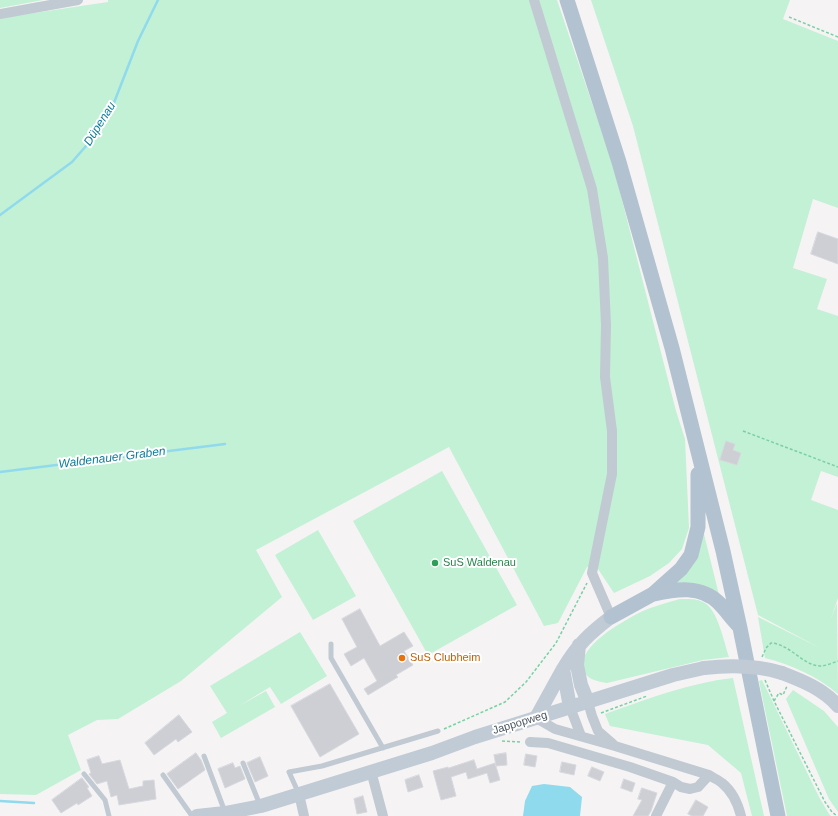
<!DOCTYPE html>
<meta charset="utf-8">
<style>
body{margin:0}
canvas{display:block;background:#f5f3f3}
</style>
<canvas width="838" height="816"></canvas>
<script>
const c = document.querySelector('canvas').getContext('2d');
c.lineJoin = 'round';
function fill(path, color) { c.fillStyle = color; c.fill(path, 'evenodd'); }
function strokePath(path, color, width, dash) { c.strokeStyle = color; c.lineWidth = width; c.lineCap = dash ? 'butt' : 'round'; c.setLineDash(dash || []); c.stroke(path); }
function drawText(font, color, halo, rows, align = 'center') {
  c.font = font + ' Helvetica,sans-serif'; c.lineWidth = 4; c.setLineDash([]); c.textBaseline = 'middle'; c.strokeStyle = halo; c.fillStyle = color; for (const [text, x, y, turn = 0] of rows) {
    c.save(); c.translate(x, y); c.rotate((+turn || 0) * Math.PI / 180); c.textAlign = isNaN(turn) ? turn : align; if (halo) c.strokeText(text, 0, 0); c.fillText(text, 0, 0); c.restore();
  }
}
fill(new Path2D(`
 M0,0H43L0,8Z
 M108,0H557L613,165L676,411L685,439L689,528L682,549L669,563L650,576L614,593L598,569L587,567L558,623L544,626L449,447L256,550L282,597L181,681L118,719L97,720L68,735L81,770L36,795L0,794V18L108,2Z
 M591,0H790L783,19L838,41V208L813,199L793,268L827,279L817,309L838,316V477L821,471L811,500L838,510V598L830,621L837,603L838,694C817,676 792,665 765,658L758,617L820,648L758,615L633,126Z
 M442,471L517,605L428,655L353,521Z
 M318,530L356,596L313,620L275,555Z
 M704,534L719,595L672,585L703,535Z
 M680,599C688,599 697,598 705,603C718,611 724,642 729,657L703,660L607,683C597,681 586,680 583,668C579,646 620,623 637,614C650,607 666,603 680,599Z
 M300,632L327,676L281,704L270,687L239,706L266,691L275,707L221,738L212,722L227,713L210,686Z
 M733,678L764,816H752L741,773L708,745L610,726L605,714C648,699 688,683 733,678Z
 M762,680L819,797L829,814L831,816H787L759,681Z
 M793,690L824,711L838,727V812L829,799L786,699Z`), '#c3f1d5');
fill(new Path2D(`
 M544,784L570,787L582,797L580,816H523L525,801L532,786Z`), '#90daee');
strokePath(new Path2D(`
 M0,215L72,162L93,138L110,113L138,41L158,0
 M0,472L225,444
 M0,801L34,803`), '#90daee', 2.5);
const building = new Path2D(`
 M818,232L838,239V264L811,254Z
 M726,441L735,444L733,450L741,453L737,465L720,460Z
 M360,609L380,646L404,632L413,646L404,651L413,665L396,675L398,677L368,695L364,689L377,681L364,658L351,666L344,654L357,647L342,619Z
 M330,684L359,734L320,757L291,706Z
 M179,715L192,732L178,742L176,739L154,755L145,743Z
 M196,753L201,760L205,770L178,789L167,774Z
 M506,753L507,765L496,766L494,755Z
 M526,754L537,756L535,767L524,765Z
 M99,756L102,764L120,760L129,789L143,786V781L154,780L156,799L119,805L117,795L111,797L107,781L97,784L89,774L91,773L87,760Z
 M260,757L268,776L255,782L247,763Z
 M474,760L477,769L495,763L500,780L490,783L487,773L468,779L466,772L451,777L456,796L441,800L433,771L448,767V768Z
 M562,762L576,765L574,775L560,772Z
 M233,763L235,768L240,766L245,779L225,788L218,769Z
 M592,767L604,772L600,781L588,776Z
 M419,775L423,787L408,792L405,780Z
 M82,778L89,787L87,788L92,796L78,805L77,803L61,813L52,800Z
 M624,779L635,783L632,792L621,788Z
 M642,788L657,793L651,811L648,816H633L642,800L638,799Z
 M363,796L367,812L357,814L354,799Z
 M696,800L708,807L703,816H692L688,814Z`);
fill(building, '#cdcfd5');
strokePath(building, '#d7d9de', 1);
strokePath(new Path2D(`
 M789,17L838,37
 M743,431L838,467
 M762,657L766,648L771,643C790,644 802,665 820,666C826,666 832,663 838,661
 M765,680L774,701L825,802L832,812L837,816
 M774,701L779,693L783,695L787,686
 M601,713L647,696
 M444,729L505,702L526,682L556,643L587,583
 M502,741L520,742`), '#7ad0a6', 1.5, [3, 2]);
strokePath(new Path2D(`
 M331,644V658L383,748
 M204,756L225,812
 M243,763L260,805
 M84,774L105,800L109,816
 M163,775L192,816
 M298,792L289,772L322,766L438,731`), '#c1cad2', 5);
strokePath(new Path2D(`
 M534,0L592,189L603,258L606,325L605,377L612,431V474L592,573L611,617
 M0,14L78,0
 M588,702L592,716L598,731L613,744
 M570,707L581,736
 M536,718L555,729L615,746L709,775C713,778 719,780 722,783C732,791 738,804 741,816
 M530,742L548,743L630,767L673,782L681,787L690,789L698,787L709,775
 M371,771L383,816
 M299,794L304,816
 M656,816L673,782`), '#c1cad2', 10);
strokePath(new Path2D(`
 M579,645L577,665L581,685L588,702
 M782,673C803,681 823,689 838,706
 M570,707L563,669C577,645 590,633 611,617
 M536,718L563,669
 M197,816L225,813L261,806L432,753L475,737L673,675L704,668`), '#c1cbd6', 14);
strokePath(new Path2D(`
 M567,0L619,162L672,348L723,551L740,628L778,816
 M654,594C676,589 701,585 719,603C726,610 732,619 739,626
 M611,617L653,594L681,569L691,555L698,527V474`), '#b3c2d1', 15);
strokePath(new Path2D(`
 M704,668C731,665 756,665 782,673`), '#c1cbd6', 14);
for (const [x, y, r, color] of [
 [435,563,4,"#2e9e5b"],
 [402,658,4,"#e8710a"]
]) { const dot = new Path2D(); dot.arc(x, y, r, 0, 2 * Math.PI); c.fillStyle = color; c.fill(dot); strokePath(dot, '#fff', 1.5); }
drawText('11px', '#27864d', '#fff', [
 ["SuS Waldenau",443,563]
], 'left');
drawText('11px', '#c56008', '#fff', [
 ["SuS Clubheim",410,658]
], 'left');
drawText('11px', '#4a5661', '#fff', [
 ["Jappopweg",520,723,-17]
]);
drawText('italic 12px', '#0c7c9b', '#fff', [
 ["Düpenau",100,124,-58],
 ["Waldenauer Graben",112,458,-7]
]);
</script>
